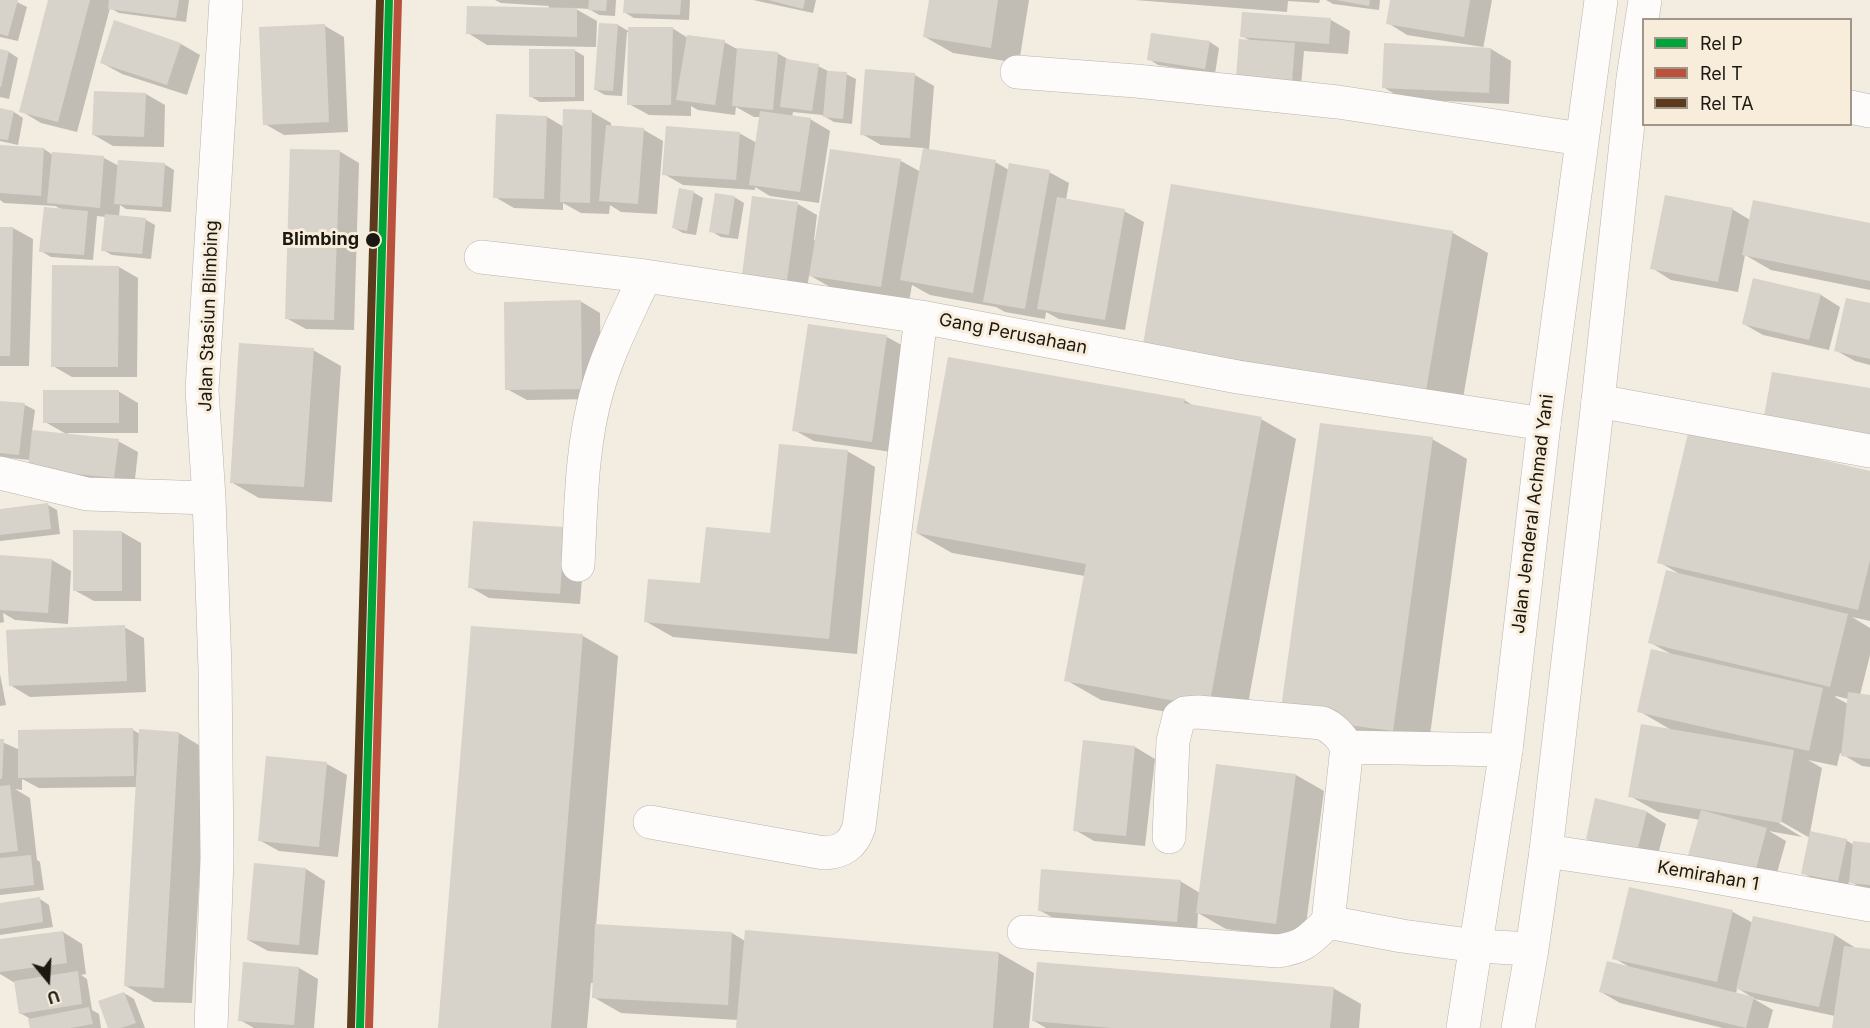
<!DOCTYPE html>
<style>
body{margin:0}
#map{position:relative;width:1870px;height:1028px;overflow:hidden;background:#f2ece1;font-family:Inter,sans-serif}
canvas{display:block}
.legend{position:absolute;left:1642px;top:18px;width:210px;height:108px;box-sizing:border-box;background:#f8eddb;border:2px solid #a0978a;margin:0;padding:8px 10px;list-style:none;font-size:18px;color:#1b1711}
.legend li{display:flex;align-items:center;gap:12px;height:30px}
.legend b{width:30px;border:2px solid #a0978a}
.north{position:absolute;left:18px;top:950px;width:60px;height:60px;-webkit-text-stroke:4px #f8eddb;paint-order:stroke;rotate:162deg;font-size:16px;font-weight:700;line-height:24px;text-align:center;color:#1b1711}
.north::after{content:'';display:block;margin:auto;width:21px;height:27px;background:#1b1711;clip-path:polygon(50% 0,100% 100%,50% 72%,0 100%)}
</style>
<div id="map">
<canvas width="1870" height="1028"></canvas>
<ul class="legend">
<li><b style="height:8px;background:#00a53a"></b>Rel P</li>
<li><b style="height:8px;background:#ba513d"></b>Rel T</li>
<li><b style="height:8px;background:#5b3b1b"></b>Rel TA</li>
</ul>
<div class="north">U</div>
</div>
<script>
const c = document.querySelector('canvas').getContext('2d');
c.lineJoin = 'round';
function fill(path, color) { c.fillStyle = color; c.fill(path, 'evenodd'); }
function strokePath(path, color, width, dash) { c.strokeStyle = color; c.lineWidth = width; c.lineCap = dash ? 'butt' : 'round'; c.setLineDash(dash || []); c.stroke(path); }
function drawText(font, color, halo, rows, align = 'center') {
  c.font = font + ' Inter,sans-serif'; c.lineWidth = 6; c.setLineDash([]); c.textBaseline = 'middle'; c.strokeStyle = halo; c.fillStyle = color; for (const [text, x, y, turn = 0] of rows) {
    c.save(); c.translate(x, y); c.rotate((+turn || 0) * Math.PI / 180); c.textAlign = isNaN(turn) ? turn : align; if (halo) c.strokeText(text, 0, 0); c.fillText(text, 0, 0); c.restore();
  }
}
fill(new Path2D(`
 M0,0L17,2L27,7L18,41L0,37Z
 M50,0H189L186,22L119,13L110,8L77,132L41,123L21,111Z
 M495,0H616L615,16L599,15L589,9L574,8L597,21L596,47L487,45L468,33L548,9L549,6L501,3Z
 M625,0H690L689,20L634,18L624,12Z
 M753,0H816L813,13Z
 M930,0H1029L1019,63L953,53L925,37Z
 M1135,0H1320L1319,3L1288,1L1287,12Z
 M1326,0H1380L1379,10L1333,4Z
 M1392,0H1492L1483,49H1491L1511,61L1509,104L1403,99L1383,87L1483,49V47L1407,35L1388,23Z
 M1331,20L1350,31L1348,54L1304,51L1301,86L1248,82L1251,41L1242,36Z
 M618,25L630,32L672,28L688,38L724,42L739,50L777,53L793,62L818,66L828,71L846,74L856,79L852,124L834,122L822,115L793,112L792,117L810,119L830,131L819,203L770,196L755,187V190L683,185L664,174L739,133L757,143L760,117H754L736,107L735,115L698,110L691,106V116L649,115L629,104L630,33L627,32L622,96L605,95L596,90Z
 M325,26L344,37L348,132L284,135L265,124Z
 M1210,42L1219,48L1215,74L1158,65L1149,59Z
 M181,44L200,55L187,95L122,74L102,63Z
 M0,50L9,52L18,58L9,99L0,97Z
 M574,50L584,56V101L540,102L530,96Z
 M866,71L915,75L934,86L929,150L995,162L1009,170L1049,172L1069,183L1066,200L1124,211L1144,222L1125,330L1059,319L1046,312L1045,319L1005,312L996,307L930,295L912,285L909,302L839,292L809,275L807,291L763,285L798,204L817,215L814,240L817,241L901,161L921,172L925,148L881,145L862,134Z
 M146,94L165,105L164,147L113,146L94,135Z
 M0,110L14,112L23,118L18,145L0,141Z
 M592,112L611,123V127L644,130L663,141L657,214L621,212L610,205L609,214L581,213L563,203V210L514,208L495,197L547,117L564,127Z
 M0,147L44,149L53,155V153L104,158L119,166L164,164L174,170L171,212L126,209L120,205L119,217L146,220L155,225L151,259L112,255L103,250L106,217L97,216L93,260L51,257L41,251L63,210L55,206L4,203L0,200Z
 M339,151L359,163L354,330L306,329L286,318Z
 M1172,186L1453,233L1488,253L1461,410L1180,363Z
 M693,192L703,198L696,235L683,233L674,228Z
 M734,197L744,203L738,239L721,237L711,231Z
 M1732,209L1750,220L1870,225V290L1771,270L1745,255L1738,292L1671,280L1652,268Z
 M0,228H13L33,239L29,366H0Z
 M119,267L138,278L137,377H72L53,366Z
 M1754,280L1821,295L1840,307L1829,350L1763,335L1744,324Z
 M580,301L600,313L601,399L527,400L507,389Z
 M1870,305V365L1855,361L1835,350Z
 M809,326L887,337L907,348L892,452L814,441L794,430Z
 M313,350L341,366L332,502L259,498L231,482Z
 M118,391L138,403V433H68V435L45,422Z
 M1184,400L1196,407L1261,419L1296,439L1244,726L1101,700L1066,680L1085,576L952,553L917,533Z
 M0,402L25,405L35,410L32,432L118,441L138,452L134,488L49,479L30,460L0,457Z
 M1432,439L1467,459L1428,750L1317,736Z
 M847,451L875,467L857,654L673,637L645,621L701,585L772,534Z
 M1870,473V621L1852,617L1870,628V655L1860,695L1870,697V767L1862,766L1840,753L1837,766L1808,760L1822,768L1810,833L1846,840L1854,845L1870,844V888L1860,887L1849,881L1848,886L1813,879L1803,873L1810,838L1775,818L1774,820L1802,837L1769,831L1786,841L1773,887L1700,820L1658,812L1630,796L1673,731L1639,711L1671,654L1649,642L1678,573L1659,562ZM1836,696L1848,699V704L1835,697Z
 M48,505L57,510L60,534L0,541V511Z
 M122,532L141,543V601H94L74,590Z
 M585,540L580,604L489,598L470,587Z
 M0,556L52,560L71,571L68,624L15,620L3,613L4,622L0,623Z
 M124,627L144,638L146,692L30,697L10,685Z
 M472,627L583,636L618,656L596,926L732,933L745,941L746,932L999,953L1034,973L1029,1028H737L738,1020L621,1013L593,997L594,983H591L587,1028H439Z
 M0,674L6,705L0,706Z
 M133,730L140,734L179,733L207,750L192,1003L154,1002L126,986L137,787L39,788L22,779V790L15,789L30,798L37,860L40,862L44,890L0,895V741L20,750Z
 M1084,742L1135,747L1155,759L1145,846L1094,841L1075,830Z
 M268,758L327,764L347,775L338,857L279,851L259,840Z
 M1296,775L1324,791L1304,939L1226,929L1198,913L1197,932L1059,921L1039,910L1180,881L1200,893Z
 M1647,812L1666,824L1656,862L1607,850L1587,839Z
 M255,865L306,869L325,881L318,955L268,951L248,940Z
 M40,899L49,905L53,927L0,935V904Z
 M1733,912L1753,923L1754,918L1835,935L1854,947V949L1870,951V1028H1833L1835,1016L1755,999L1737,988L1736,995L1754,999L1773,1010L1768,1028H1723L1620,1003L1601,992L1631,968L1614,958Z
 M63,932L82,944L86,974L81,975L87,979L92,1010L99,1014L101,1028H31L29,1018L20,1013L15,983L0,974V940Z
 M299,968L318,979L314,1028H254L240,1020Z
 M1333,988L1361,1004L1359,1028H1046L1034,1021Z
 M124,993L134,999L145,1028H109Z`), '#0003');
fill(new Path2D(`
 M0,0H18L8,36L0,34Z
 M48,0H90L58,122L19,112Z
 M109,0H179L176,18L108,9Z
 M589,0H607L606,11L588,10Z
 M624,0H681L680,15L623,13Z
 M768,0H805L803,9Z
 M929,0H998L991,48L923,37Z
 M1336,0H1370L1369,6Z
 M1390,0H1470L1464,37L1386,24Z
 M467,6L577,8V37L466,34Z
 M1242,12L1331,18L1329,44L1240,37Z
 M114,20L181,43L167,85L100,63Z
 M599,23L618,24L613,91L594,90Z
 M325,24L329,122L263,125L259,27Z
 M628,27H673L671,105H627Z
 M1151,33L1210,41L1205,69L1147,60Z
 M687,35L725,40L715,105L676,100Z
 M1239,39L1295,43L1292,81L1236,77Z
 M1384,43L1491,48L1489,93L1382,88Z
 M737,48L778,52L773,110L732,106Z
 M0,49L9,51L1,87H0Z
 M529,49H575V97H529Z
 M786,59L819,64L812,111L780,107Z
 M865,69L915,73L910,138L860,135Z
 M827,71L847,72L843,119L823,117Z
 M94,91L146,93L144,137L92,135Z
 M0,108L14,111L8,140L0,139Z
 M563,109L592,110L590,203L560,202Z
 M760,111L811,118L800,192L749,185Z
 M496,114L547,116L544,199L493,198Z
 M606,125L644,128L638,204L599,201Z
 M666,126L740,132L736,180L662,175Z
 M0,145L44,148L41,196L0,193Z
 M923,148L996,160L973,293L900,280Z
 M290,149L340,150L334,320L285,319Z
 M830,149L901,159L881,287L809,276Z
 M52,152L104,156L100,208L47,203Z
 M118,160L165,163L162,207L114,204Z
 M1009,163L1050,170L1025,309L983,302Z
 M1171,184L1453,231L1426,391L1143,344Z
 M679,188L694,191L687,231L672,228Z
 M715,193L735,196L729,235L709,232Z
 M1665,195L1733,208L1718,282L1650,269Z
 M752,196L798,202L787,280L742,275Z
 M1057,197L1125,209L1105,320L1037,309Z
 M1753,200L1870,223V281L1742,255Z
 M44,207L88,211L84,255L39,252Z
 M105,214L146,218L142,254L101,251Z
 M0,227H13L10,356H0Z
 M52,265L119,266L118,367H51Z
 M1753,278L1821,294L1809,340L1742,324Z
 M1846,298L1870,303V359L1834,351Z
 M581,300L582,389L505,390L504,302Z
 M808,324L887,335L872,442L792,431Z
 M239,343L314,348L304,487L230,483Z
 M948,357L1185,399L1184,403L1262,417L1209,707L1064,681L1086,564L916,533Z
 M1772,372L1870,388V441L1763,422Z
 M43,390H119V423H43Z
 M0,401L25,403L19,455L0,453Z
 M1320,423L1433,437L1393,731L1280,716Z
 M1689,429L1870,471V560L1858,610L1657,563Z
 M32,430L119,439L114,478L28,469Z
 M779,444L848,450L829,639L644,622L648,579L700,583L706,527L770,533Z
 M48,503L51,529L0,535V509Z
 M473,521L565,527L560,594L468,588Z
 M73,530L122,531V591H73Z
 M0,555L52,559L48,613L0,610Z
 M1666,570L1848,614L1830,687L1648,643Z
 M125,625L127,681L9,686L6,630Z
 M471,626L583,634L551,1028H438Z
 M1651,649L1823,688L1809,751L1637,712Z
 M1848,692L1870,695V759L1841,756Z
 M1641,724L1794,750L1781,823L1628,797Z
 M133,728L134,776L18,778V730Z
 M139,729L179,732L164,988L124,986Z
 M0,739H4L2,779H0Z
 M1083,740L1135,746L1126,836L1073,831Z
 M266,756L327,762L319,847L258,841Z
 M1216,764L1296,774L1276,924L1196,913Z
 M10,785L18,851L0,853V786Z
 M1595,798L1647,811L1637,852L1586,839Z
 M1701,810L1767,828L1754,876L1687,859Z
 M1810,831L1847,839L1838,881L1801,874Z
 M1853,841L1870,843V885L1849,883Z
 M31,855L34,885L0,889V858Z
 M254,863L306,868L299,945L247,940Z
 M1041,869L1181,880L1177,922L1038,911Z
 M1629,887L1733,910L1717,982L1612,959Z
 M40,897L43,922L0,929V903Z
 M1753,916L1835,934L1819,1007L1736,989Z
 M595,924L732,932L728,1005L592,998Z
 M745,930L999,952L993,1028H736Z
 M63,931L67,963L0,972V939Z
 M1844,946L1870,949V1028H1832Z
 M1607,961L1754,997L1746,1028L1599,992Z
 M243,962L299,967L294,1025L238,1021Z
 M1037,962L1334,987L1330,1028H1112L1032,1021Z
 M78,971L82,1004L19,1014L14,981Z
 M124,992L136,1023L121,1028H108L98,1001Z
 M89,1007L93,1024L70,1028H30L28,1019Z`), '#d7d2ca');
const minor = new Path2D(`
 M1017,72L1136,81L1338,102L1581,139
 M1850,107L1870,111
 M481,257L645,276L921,317L1238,377L1544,424
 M1598,401L1870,451
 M0,473L87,494L209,498
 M578,565C581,507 581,447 597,391C608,351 628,314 645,276
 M1347,747L1506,750
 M650,822L824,853C843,852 853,845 859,827L921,317
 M1546,851L1687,872L1870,905
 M1328,922L1402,936L1477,946
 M1024,932L1278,951C1305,947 1309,940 1328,922L1347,747C1341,736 1334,728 1322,723L1198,712L1185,713L1179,717L1173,741L1169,837
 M211,1028L217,858L215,668L209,498L202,390L226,0`);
const major = new Path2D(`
 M1477,946L1532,949
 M1463,1028L1506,750L1544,424L1601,0
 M1518,1028L1532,949L1546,851L1598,401L1633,78L1645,0`);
strokePath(minor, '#b8b3ab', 34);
strokePath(major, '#b8b3ab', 34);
strokePath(minor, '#fdfcfa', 33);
strokePath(major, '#fdfcfa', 33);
strokePath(new Path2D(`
 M360,1028L389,0`), '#00a53a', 8);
strokePath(new Path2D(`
 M369,1028L398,0`), '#ba513d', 8);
strokePath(new Path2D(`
 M351,1028L380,0`), '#5b3b1b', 8);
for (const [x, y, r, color] of [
 [373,240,8,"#1b1711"]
]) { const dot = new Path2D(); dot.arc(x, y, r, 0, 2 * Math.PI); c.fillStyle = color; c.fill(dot); strokePath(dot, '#f8eddb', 2); }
drawText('bold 18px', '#1b1711', '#f8eddb', [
 ["Blimbing",359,240]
], 'right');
drawText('18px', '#1b1711', '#f8eddb', [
 ["Jalan Stasiun Blimbing",209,316,-88],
 ["Gang Perusahaan",1013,334,11],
 ["Jalan Jenderal Achmad Yani",1533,514,-83],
 ["Kemirahan 1",1708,876,10]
]);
</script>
